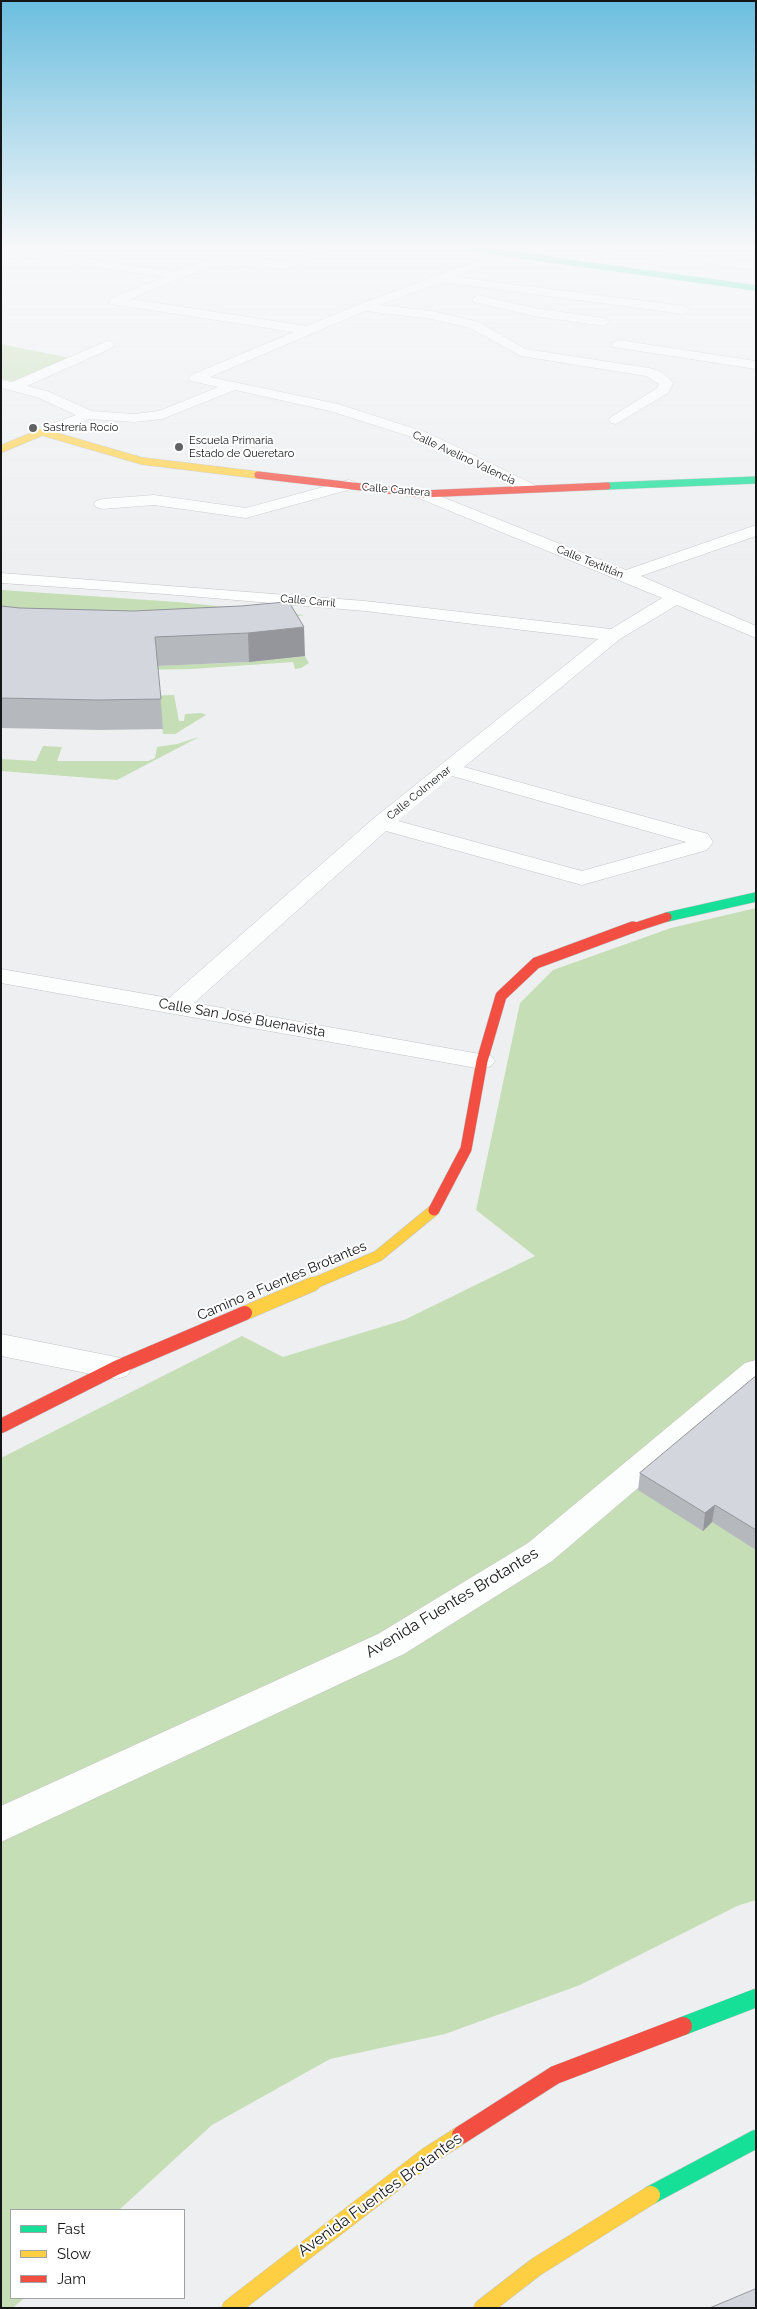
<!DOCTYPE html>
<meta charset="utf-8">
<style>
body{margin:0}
#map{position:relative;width:757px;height:2309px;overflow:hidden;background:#edeff1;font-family:Raleway,sans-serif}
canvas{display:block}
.frame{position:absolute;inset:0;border:2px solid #151618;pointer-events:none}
.legend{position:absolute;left:10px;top:2209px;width:175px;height:90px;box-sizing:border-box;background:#fff;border:1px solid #a1a2a3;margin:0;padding:6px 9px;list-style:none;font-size:15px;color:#151618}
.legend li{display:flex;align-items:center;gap:10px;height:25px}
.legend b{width:25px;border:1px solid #a1a2a3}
</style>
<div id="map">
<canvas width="757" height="2309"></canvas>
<div class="frame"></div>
<ul class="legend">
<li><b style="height:6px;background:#16e098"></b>Fast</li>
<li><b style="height:6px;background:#ffcf43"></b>Slow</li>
<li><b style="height:6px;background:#f24e42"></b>Jam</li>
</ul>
</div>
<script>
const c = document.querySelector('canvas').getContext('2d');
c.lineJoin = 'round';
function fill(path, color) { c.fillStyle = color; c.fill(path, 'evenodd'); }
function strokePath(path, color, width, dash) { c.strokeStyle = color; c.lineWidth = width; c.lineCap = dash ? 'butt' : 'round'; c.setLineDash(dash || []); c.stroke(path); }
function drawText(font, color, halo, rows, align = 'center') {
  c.font = font + ' Raleway,sans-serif'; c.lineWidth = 4; c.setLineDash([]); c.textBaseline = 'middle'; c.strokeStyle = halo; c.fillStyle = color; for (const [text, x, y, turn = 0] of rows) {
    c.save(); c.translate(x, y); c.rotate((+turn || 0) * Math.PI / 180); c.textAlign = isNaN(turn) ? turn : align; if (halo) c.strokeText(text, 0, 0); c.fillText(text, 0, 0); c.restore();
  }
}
fill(new Path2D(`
 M1,344L70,358L17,382L1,379Z
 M1,590L177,602L304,615L272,621L1,622Z
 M305,656L309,663L301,668L295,669L293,662L191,669L129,670L131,667L249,662Z
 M174,695L179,721H184L185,714L202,713L206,715L175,734H163L160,699L106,697Z
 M199,737L117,780L1,771V759L36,761L43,746L62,747L57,761H148L155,758L157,747L177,744Z
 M756,908V1900L737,1906L580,1985L445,2034L330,2059L212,2125L119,2210H11V2298H24L13,2308H1V1458L242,1336L283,1357L404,1320L535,1256L476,1210L520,1003L553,970L671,928Z`), '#c5deb5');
const street = new Path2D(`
 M1,249H27L176,272L202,261L226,257L285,261L316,249H334L286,269L226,265L209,267L130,299L307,326L360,304L508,249H526L456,277L684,306L690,310L684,314L442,282L380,305L432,311L479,322L525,349L649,368C659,370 667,375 673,383L668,393L616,424L611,423L609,420L611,417L657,388L659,384L646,376L521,356L470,328L432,319L365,311L210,377L338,404L428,433L535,485L537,488L535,491L529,493L418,439L330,411L235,390L162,419L134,422L90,419L47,435H37L35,432L37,429L76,415L37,397L1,388V380L12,382L107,341L112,342L114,345L112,348L27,386L47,391L92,411L134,414L159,411L218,387L191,381L189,378L191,375L294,332L111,304L109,301L111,298L164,277L1,253Z
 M600,249H616L584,267L580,268L574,264Z
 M668,252L756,262V270L670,259L646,275H638L636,272L638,269Z
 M478,295L534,308L604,318L610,322L604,326L534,316L474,302L472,299Z
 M618,340L756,361V369L613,347L611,344Z
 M349,480L355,482L357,485L355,488L246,518L154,505L102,509L96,507L94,504L96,501L102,499L154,495L246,508Z
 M422,489L626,570L756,525V536L641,576L756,626V638L677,605L620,639L464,767L708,834L713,842L707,850L582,885L386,831L194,1003L491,1056L495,1061L491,1066L482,1069L1,983V969L169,998L374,818L598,639L365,611L165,594L1,583V573L365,601L611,629L662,598L416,497L414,494L416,491ZM452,776L686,842L582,871L398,821Z
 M1,1334L116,1357L127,1360L132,1368L127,1376L116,1379L1,1356Z
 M756,1360V1388L552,1561L404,1654L1,1842V1806L378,1634L528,1543L745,1363Z`);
const fastFar3 = new Path2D(`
 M474,249L756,288`);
const fastFar2 = new Path2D(`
 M607,486L756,480`);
const fastFar1 = new Path2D(`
 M667,917L756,897`);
const fast = new Path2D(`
 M683,2026L756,1998
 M651,2195L756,2139`);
const slowFar3 = new Path2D(`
 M1,449L42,432L142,461L258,475`);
const slowFar2 = new Path2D(`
 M310,1285L378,1256L434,1210`);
const slowFar1 = new Path2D(`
 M245,1313L313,1284`);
const slow = new Path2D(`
 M231,2308L428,2156L461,2135
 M483,2308L536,2267L651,2195`);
const jamFar4 = new Path2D(`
 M258,475L422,494L607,486`);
const jamFar3 = new Path2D(`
 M630,929L667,917`);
const jamFar2 = new Path2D(`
 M434,1210L466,1149L482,1061L501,996L536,963L633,927`);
const jamFar1 = new Path2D(`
 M1,1426L116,1368L245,1313`);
const jam = new Path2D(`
 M461,2135L555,2075L683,2026`);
strokePath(street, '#c2c3c4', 1);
strokePath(fastFar3, '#c2c3c4', 6);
strokePath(fastFar2, '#c2c3c4', 8);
strokePath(fastFar1, '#c2c3c4', 10);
strokePath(fast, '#c2c3c4', 19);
strokePath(slowFar3, '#c2c3c4', 8);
strokePath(slowFar2, '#c2c3c4', 12);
strokePath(slowFar1, '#c2c3c4', 15);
strokePath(slow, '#c2c3c4', 19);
strokePath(jamFar4, '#c2c3c4', 8);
strokePath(jamFar3, '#c2c3c4', 10);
strokePath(jamFar2, '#c2c3c4', 12);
strokePath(jamFar1, '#c2c3c4', 15);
strokePath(jam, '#c2c3c4', 19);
fill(street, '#fcfdfd');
strokePath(fastFar3, '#16e098', 5.5);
strokePath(fastFar2, '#16e098', 7);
strokePath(fastFar1, '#16e098', 9);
strokePath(fast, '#16e098', 18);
strokePath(slowFar3, '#ffcf43', 7);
strokePath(slowFar2, '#ffcf43', 11);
strokePath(slowFar1, '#ffcf43', 14);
strokePath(slow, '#ffcf43', 18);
strokePath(jamFar4, '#f24e42', 7);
strokePath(jamFar3, '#f24e42', 9);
strokePath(jamFar2, '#f24e42', 11);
strokePath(jamFar1, '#f24e42', 14);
strokePath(jam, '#f24e42', 18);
fill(new Path2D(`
 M1,606L20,608L133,611L241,606L305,656L249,662L158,666L163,729L101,730L1,728Z
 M756,1376V1550L712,1522L703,1531L638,1490L640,1473Z`), '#b5b9be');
fill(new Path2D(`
 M304,627L305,656L249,662L248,633Z
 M715,1505L712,1522L703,1531L705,1513Z`), '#94969b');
const building = new Path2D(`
 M289,602L304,627L248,633L155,637L161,699L98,700L1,698V606L20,608L133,611L241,606Z
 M756,1376V1530L715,1505L705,1513L640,1473Z
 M756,2289V2308H710Z`);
fill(building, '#d3d7dd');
strokePath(building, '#94969b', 1);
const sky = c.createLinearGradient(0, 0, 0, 573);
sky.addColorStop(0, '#6bbedf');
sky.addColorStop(0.43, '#f7f8f9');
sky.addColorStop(1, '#f7f8f900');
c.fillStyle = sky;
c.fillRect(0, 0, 757, 573);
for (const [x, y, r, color] of [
 [33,428,5,"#616264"],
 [179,447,5,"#616264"]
]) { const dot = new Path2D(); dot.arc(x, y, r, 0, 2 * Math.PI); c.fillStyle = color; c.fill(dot); strokePath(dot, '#fff', 2); }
drawText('11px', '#151618', '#fff', [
 ["Sastrería Rocío",43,428],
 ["Escuela Primaria",189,441],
 ["Estado de Queretaro",189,454]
], 'left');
drawText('11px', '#151618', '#fff', [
 ["Calle Avelino Valencia",464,458,25],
 ["Calle Cantera",396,490,5],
 ["Calle Textitlán",590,562,22],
 ["Calle Carril",308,601,5],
 ["Calle Colmenar",419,793,-39]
]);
drawText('14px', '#151618', '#fff', [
 ["Calle San José Buenavista",242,1018,10],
 ["Camino a Fuentes Brotantes",282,1281,-23]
]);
drawText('16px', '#151618', '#fff', [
 ["Avenida Fuentes Brotantes",452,1603,-31],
 ["Avenida Fuentes Brotantes",380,2195,-36]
]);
</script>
